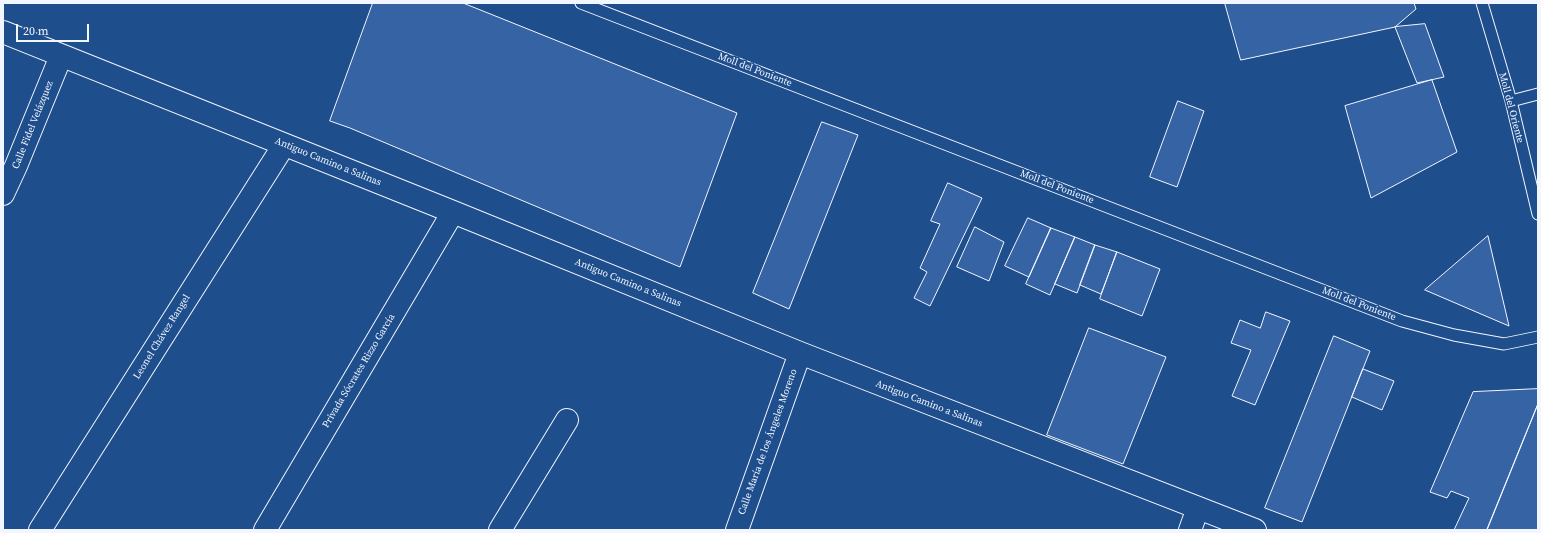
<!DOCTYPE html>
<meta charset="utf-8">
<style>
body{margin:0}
#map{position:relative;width:1541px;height:533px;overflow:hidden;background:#1f4e8c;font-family:"Source Serif 4",serif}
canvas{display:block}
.frame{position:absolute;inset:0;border:4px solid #f2f6ff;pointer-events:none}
.scale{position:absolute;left:16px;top:24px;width:73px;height:18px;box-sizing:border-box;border:2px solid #f2f6ff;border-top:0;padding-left:5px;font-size:12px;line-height:14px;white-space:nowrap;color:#f2f6ff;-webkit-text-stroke:3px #1f4e8c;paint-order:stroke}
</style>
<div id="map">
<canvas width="1541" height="533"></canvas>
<div class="frame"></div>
<div class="scale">20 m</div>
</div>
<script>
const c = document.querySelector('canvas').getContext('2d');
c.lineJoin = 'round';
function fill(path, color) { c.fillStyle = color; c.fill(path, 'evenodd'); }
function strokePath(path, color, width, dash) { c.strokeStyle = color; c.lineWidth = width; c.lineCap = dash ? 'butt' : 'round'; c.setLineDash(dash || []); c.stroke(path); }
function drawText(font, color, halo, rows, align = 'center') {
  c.font = font + ' "Source Serif 4",serif'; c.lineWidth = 3; c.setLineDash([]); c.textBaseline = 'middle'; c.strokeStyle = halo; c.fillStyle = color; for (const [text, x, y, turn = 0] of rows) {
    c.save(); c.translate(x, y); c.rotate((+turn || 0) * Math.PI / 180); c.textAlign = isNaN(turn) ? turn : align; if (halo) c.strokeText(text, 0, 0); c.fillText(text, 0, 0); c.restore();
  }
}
const building = new Path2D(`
 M373,3H463L737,113L680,267L350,128L330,121Z
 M1225,3H1414L1416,9L1395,27L1241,60Z
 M1425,24L1444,77L1417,83L1395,27Z
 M1432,80L1457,152L1371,198L1345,106Z
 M1178,101L1204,111L1177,187L1150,177Z
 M822,122L858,135L789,309L753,293Z
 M948,183L982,198L930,306L914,298L927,272L920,268L940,224L931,221Z
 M1028,218L1051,228L1029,277L1005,266Z
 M975,227L1004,242L989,281L957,267Z
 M1051,228L1075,237L1050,295L1026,284Z
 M1488,236L1509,326L1425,290Z
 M1075,237L1095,245L1077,293L1055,284Z
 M1095,245L1117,252L1101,294L1080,285Z
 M1117,252L1160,269L1142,316L1100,299Z
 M1266,312L1290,321L1255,405L1232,396L1251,350L1231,343L1240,320L1260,328Z
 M1089,328L1166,357L1123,464L1047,435Z
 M1334,336L1370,351L1302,522L1265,508Z
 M1363,369L1394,381L1382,410L1352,397Z
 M1538,389V404L1487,530H1454L1469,498L1451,491L1447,498L1430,492L1473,392Z
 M1538,404V530H1487Z`);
fill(building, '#3563a3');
strokePath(building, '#f2f6ff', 1);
const service = new Path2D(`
 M581,3L1402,321L1454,335L1504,344L1538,337
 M1482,3L1511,101L1538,214
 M1511,101L1538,94`);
const minor = new Path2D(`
 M3,32L453,212L800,353L1255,530
 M3,194L16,166L61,56
 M40,530L284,145
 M265,530L453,212
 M500,530L567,420
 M737,530L800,353
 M1190,530L1198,508`);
strokePath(service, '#f2f6ff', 13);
strokePath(minor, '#f2f6ff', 24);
strokePath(service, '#1f4e8c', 11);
strokePath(minor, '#1f4e8c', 22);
drawText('10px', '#f2f6ff', '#1f4e8c', [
 ["Moll del Poniente",755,70,21],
 ["Moll del Oriente",1511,108,75],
 ["Calle Fidel Velázquez",33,125,-68],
 ["Antiguo Camino a Salinas",328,162,22],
 ["Moll del Poniente",1057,187,21],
 ["Antiguo Camino a Salinas",628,283,22],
 ["Moll del Poniente",1359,304,21],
 ["Leonel Chávez Rangel",162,337,-58],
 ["Privada Sócrates Rizzo García",359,371,-59],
 ["Antiguo Camino a Salinas",929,404,21],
 ["Calle María de los Ángeles Moreno",768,442,-70]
]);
</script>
